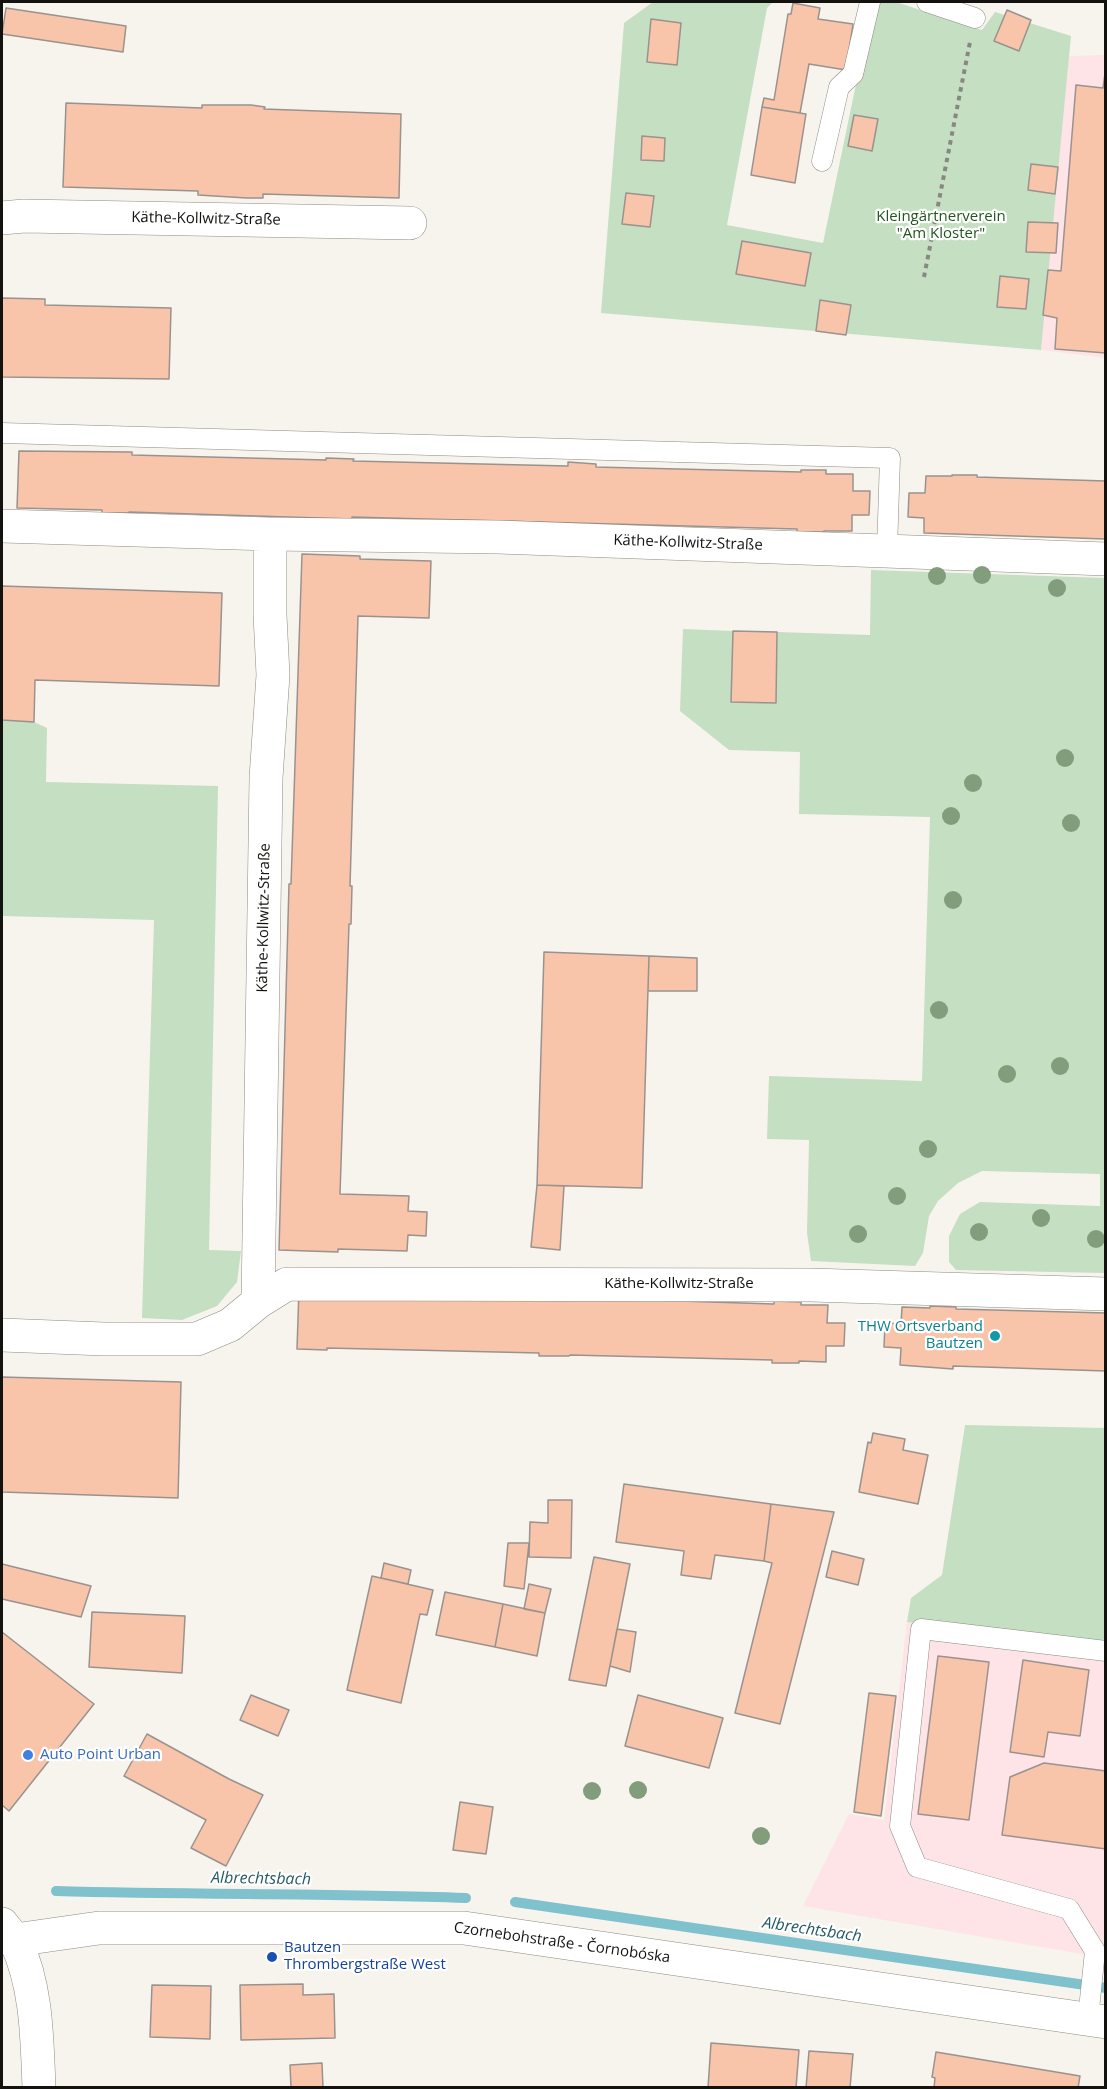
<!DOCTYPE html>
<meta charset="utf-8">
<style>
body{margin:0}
#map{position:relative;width:1107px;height:2089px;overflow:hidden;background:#f7f4ed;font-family:"Open Sans",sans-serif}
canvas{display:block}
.frame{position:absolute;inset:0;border:3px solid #13120f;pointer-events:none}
</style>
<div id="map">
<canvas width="1107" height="2089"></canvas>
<div class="frame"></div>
</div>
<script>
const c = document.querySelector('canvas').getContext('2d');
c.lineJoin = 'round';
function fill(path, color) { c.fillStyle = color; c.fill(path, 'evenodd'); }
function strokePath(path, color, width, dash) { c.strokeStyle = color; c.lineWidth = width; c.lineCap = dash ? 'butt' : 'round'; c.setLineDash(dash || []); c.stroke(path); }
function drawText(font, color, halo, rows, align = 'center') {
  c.font = font + ' "Open Sans",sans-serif'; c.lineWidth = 4.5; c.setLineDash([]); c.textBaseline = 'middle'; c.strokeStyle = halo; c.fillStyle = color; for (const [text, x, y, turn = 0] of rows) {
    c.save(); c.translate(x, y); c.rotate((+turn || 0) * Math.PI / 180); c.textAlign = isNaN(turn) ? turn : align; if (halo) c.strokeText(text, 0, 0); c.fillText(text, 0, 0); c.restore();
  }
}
fill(new Path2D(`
 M1105,55V358L1041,350L1069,56Z
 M907,1622L1105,1646V1958L803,1906L849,1814L884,1820Z`), '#fee3e7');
fill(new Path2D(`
 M653,2H773L767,8L727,225L823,243L855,89L880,2H896L982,30L995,12L1071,36L1041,350L601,313L624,23Z
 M871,570L1105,578V1273L956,1270L949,1262V1236L960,1214L980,1202L1100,1206V1174L982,1171L958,1183L938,1201L929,1216L923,1253L915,1266L811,1261L807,1233L809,1140L767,1139L769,1076L922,1081L930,817L799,814L800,752L729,750L680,711L683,629L733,631L732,702L775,703L777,632L870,635Z
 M2,720L34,722L47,728L46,782L218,786L209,1250L241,1251L237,1282L217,1306L182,1320L142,1318L154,920L2,916Z
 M965,1425L1105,1428V1645L907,1622L911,1598L942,1575Z`), '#c5dfc2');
strokePath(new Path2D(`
 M56,1891C193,1895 330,1893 466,1898
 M515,1902L1106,1988`), '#80c1ce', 10);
const building = new Path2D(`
 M793,3L820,8L818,19L853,24L846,70L809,64L800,113L762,107L764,98L774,100L788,14H791Z
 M6,8L126,26L123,52L2,34Z
 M1007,10L1031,20L1019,51L994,41Z
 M651,19L681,23L677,65L647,62Z
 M1106,66V353L1055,349L1057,318L1043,315L1048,270L1061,271L1076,85L1103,88Z
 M66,103L202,108V105H251L265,107L264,109L401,114L399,198L263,194V198H247L198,195V191L63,187Z
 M762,107L806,114L795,183L751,175Z
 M854,115L878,119L872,151L848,146Z
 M642,136L665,138L664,161L641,160Z
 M1031,164L1058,167L1055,194L1028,190Z
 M626,193L654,196L650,227L622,224Z
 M1028,222L1058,223L1056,253L1026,252Z
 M742,241L811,253L805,286L736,274Z
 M1000,276L1029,279L1026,309L997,307Z
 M2,298L45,299V305L171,308L169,379L2,377Z
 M820,300L851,305L846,335L816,331Z
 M19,451L132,452V455L326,460V458L354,459L353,461L568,466V462L596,464V467L801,472V470H826V474H853V491H870L869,515H852V531H824V532H797V529L352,517V519L129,512V513H102V510L17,508Z
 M952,475H977V477L1106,481V539L924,533V518L908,517L909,493H925L926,476H952Z
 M302,554L360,556V559L431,561L429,618L358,616L350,886H352L351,924H349L340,1194L409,1196L408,1211L427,1212L426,1236L408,1235L407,1251L338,1249V1252L279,1250L289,884H291Z
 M2,586L222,593L219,686L35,680L34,722L2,720Z
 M733,631L777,632L776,703L731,702Z
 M544,952L649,956L642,1188L537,1185Z
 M649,956L697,958V991H648Z
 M537,1185L564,1186L560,1250L531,1247Z
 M299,1289L774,1304V1301L801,1302V1305H828L827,1323H845L844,1346H826V1362L799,1361V1363H772V1360L570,1355L569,1356H539V1353L327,1348V1350L297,1349Z
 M930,1306L956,1307V1309L1106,1313V1371L953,1366V1369L900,1365L901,1348L884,1347L885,1323L901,1324L902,1307L930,1308Z
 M2,1377L181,1382L178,1498L2,1492Z
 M873,1433L905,1439L903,1450L928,1455L918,1504L859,1492L868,1442L871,1443Z
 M624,1484L771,1504L764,1561L715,1555L711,1579L681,1575L684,1551L616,1542Z
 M548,1500H572L571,1558L529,1557L530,1522L548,1523Z
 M771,1504L834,1512L780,1724L735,1713L772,1563L764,1561Z
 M508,1543H529L524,1589L504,1586Z
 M832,1551L864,1559L858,1585L826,1577Z
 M594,1557L630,1564L606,1686L569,1680Z
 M384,1563L411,1570L408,1584L381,1578Z
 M2,1564L91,1586L81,1617L2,1599Z
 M372,1576L433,1590L427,1615L420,1614L401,1703L347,1690Z
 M529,1584L551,1589L545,1613L524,1609Z
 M445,1592L503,1604L495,1647L436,1635Z
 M503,1604L545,1613L537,1656L495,1647Z
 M92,1612L185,1616L182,1673L89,1667Z
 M617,1629L636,1632L630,1672L610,1666Z
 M2,1632L94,1704L9,1811L2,1805Z
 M938,1656L989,1662L969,1820L918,1814Z
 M1023,1660L1089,1670L1080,1736L1048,1732L1044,1757L1010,1752Z
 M869,1693L896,1696L881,1816L854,1812Z
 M251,1695L289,1710L278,1736L240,1720Z
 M638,1695L723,1718L709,1768L625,1746Z
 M147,1734L229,1779L263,1795L226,1866L191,1848L206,1820L124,1776Z
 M1044,1763L1106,1771V1849L1002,1835L1010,1777Z
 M460,1802L493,1807L486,1854L453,1850Z
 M303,1984V1995L334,1994L335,2038L241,2040L240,1985Z
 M152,1985L211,1986L210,2039L150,2037Z
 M711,2043L799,2050L796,2088H708Z
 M809,2051L853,2054L850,2088H806Z
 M936,2052L1080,2076L1078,2088H934L935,2078L932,2077Z
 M322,2063L323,2088H291L290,2065Z`);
fill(building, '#f8c5aa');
strokePath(building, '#9a928f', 1.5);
const lane = new Path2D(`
 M927,2L975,18
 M822,161L839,87L853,74L870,2
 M2,433L890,458L887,551
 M1088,2019L1095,1951L1069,1909L917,1867L900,1826L921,1629L1106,1651`);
const street = new Path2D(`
 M2,218L24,216L410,223
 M2,526L270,534L498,537L1106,559
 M258,1302L287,1284L811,1285L1106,1294
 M2,1335L104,1339H197L230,1325L258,1302L266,778L273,675L270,615V534
 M15,1940L99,1928H464L1106,2022`);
const secondary = new Path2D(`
 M2,1924C6,1930 13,1936 16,1942C37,1987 37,2039 39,2088`);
strokePath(lane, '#8d8b84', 21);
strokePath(street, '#8d8b84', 34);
strokePath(secondary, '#8d8b84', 34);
strokePath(new Path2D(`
 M924,277L970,42`), '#898782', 4, [4.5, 4.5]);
strokePath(lane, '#fff', 20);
strokePath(street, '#fff', 33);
strokePath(secondary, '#fff', 33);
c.fillStyle = '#829d7c';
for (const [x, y] of [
 [982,575],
 [937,576],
 [1057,588],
 [1065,758],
 [973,783],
 [951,816],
 [1071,823],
 [953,900],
 [939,1010],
 [1060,1066],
 [1007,1074],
 [928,1149],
 [897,1196],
 [1041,1218],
 [979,1232],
 [858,1234],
 [1096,1239],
 [638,1790],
 [592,1791],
 [761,1836]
]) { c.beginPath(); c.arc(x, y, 9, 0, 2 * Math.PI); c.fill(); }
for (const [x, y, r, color] of [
 [995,1336,6,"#0f9aa8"],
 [28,1755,6,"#3f7fe0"],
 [272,1957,6,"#1a4fb4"]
]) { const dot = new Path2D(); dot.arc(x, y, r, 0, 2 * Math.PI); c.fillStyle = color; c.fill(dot); strokePath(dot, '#fff', 2); }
drawText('15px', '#235520', '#fff', [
 ["Kleingärtnerverein",941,217],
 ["\"Am Kloster\"",941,234]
]);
drawText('15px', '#13120f', '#fff', [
 ["Käthe-Kollwitz-Straße",206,219,1],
 ["Käthe-Kollwitz-Straße",688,543,2],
 ["Käthe-Kollwitz-Straße",264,918,-89],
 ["Käthe-Kollwitz-Straße",679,1284],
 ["Czornebohstraße - Čornobóska",562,1943,8]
]);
drawText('15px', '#0d838f', '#fff', [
 ["THW Ortsverband",983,1327],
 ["Bautzen",983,1344]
], 'right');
drawText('15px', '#366cbe', '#fff', [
 ["Auto Point Urban",40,1755]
], 'left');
drawText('15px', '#164399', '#fff', [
 ["Bautzen",284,1948],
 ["Thrombergstraße West",284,1965]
], 'left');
drawText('italic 16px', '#255c66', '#fff', [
 ["Albrechtsbach",261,1879,1],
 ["Albrechtsbach",812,1930,8]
]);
</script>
